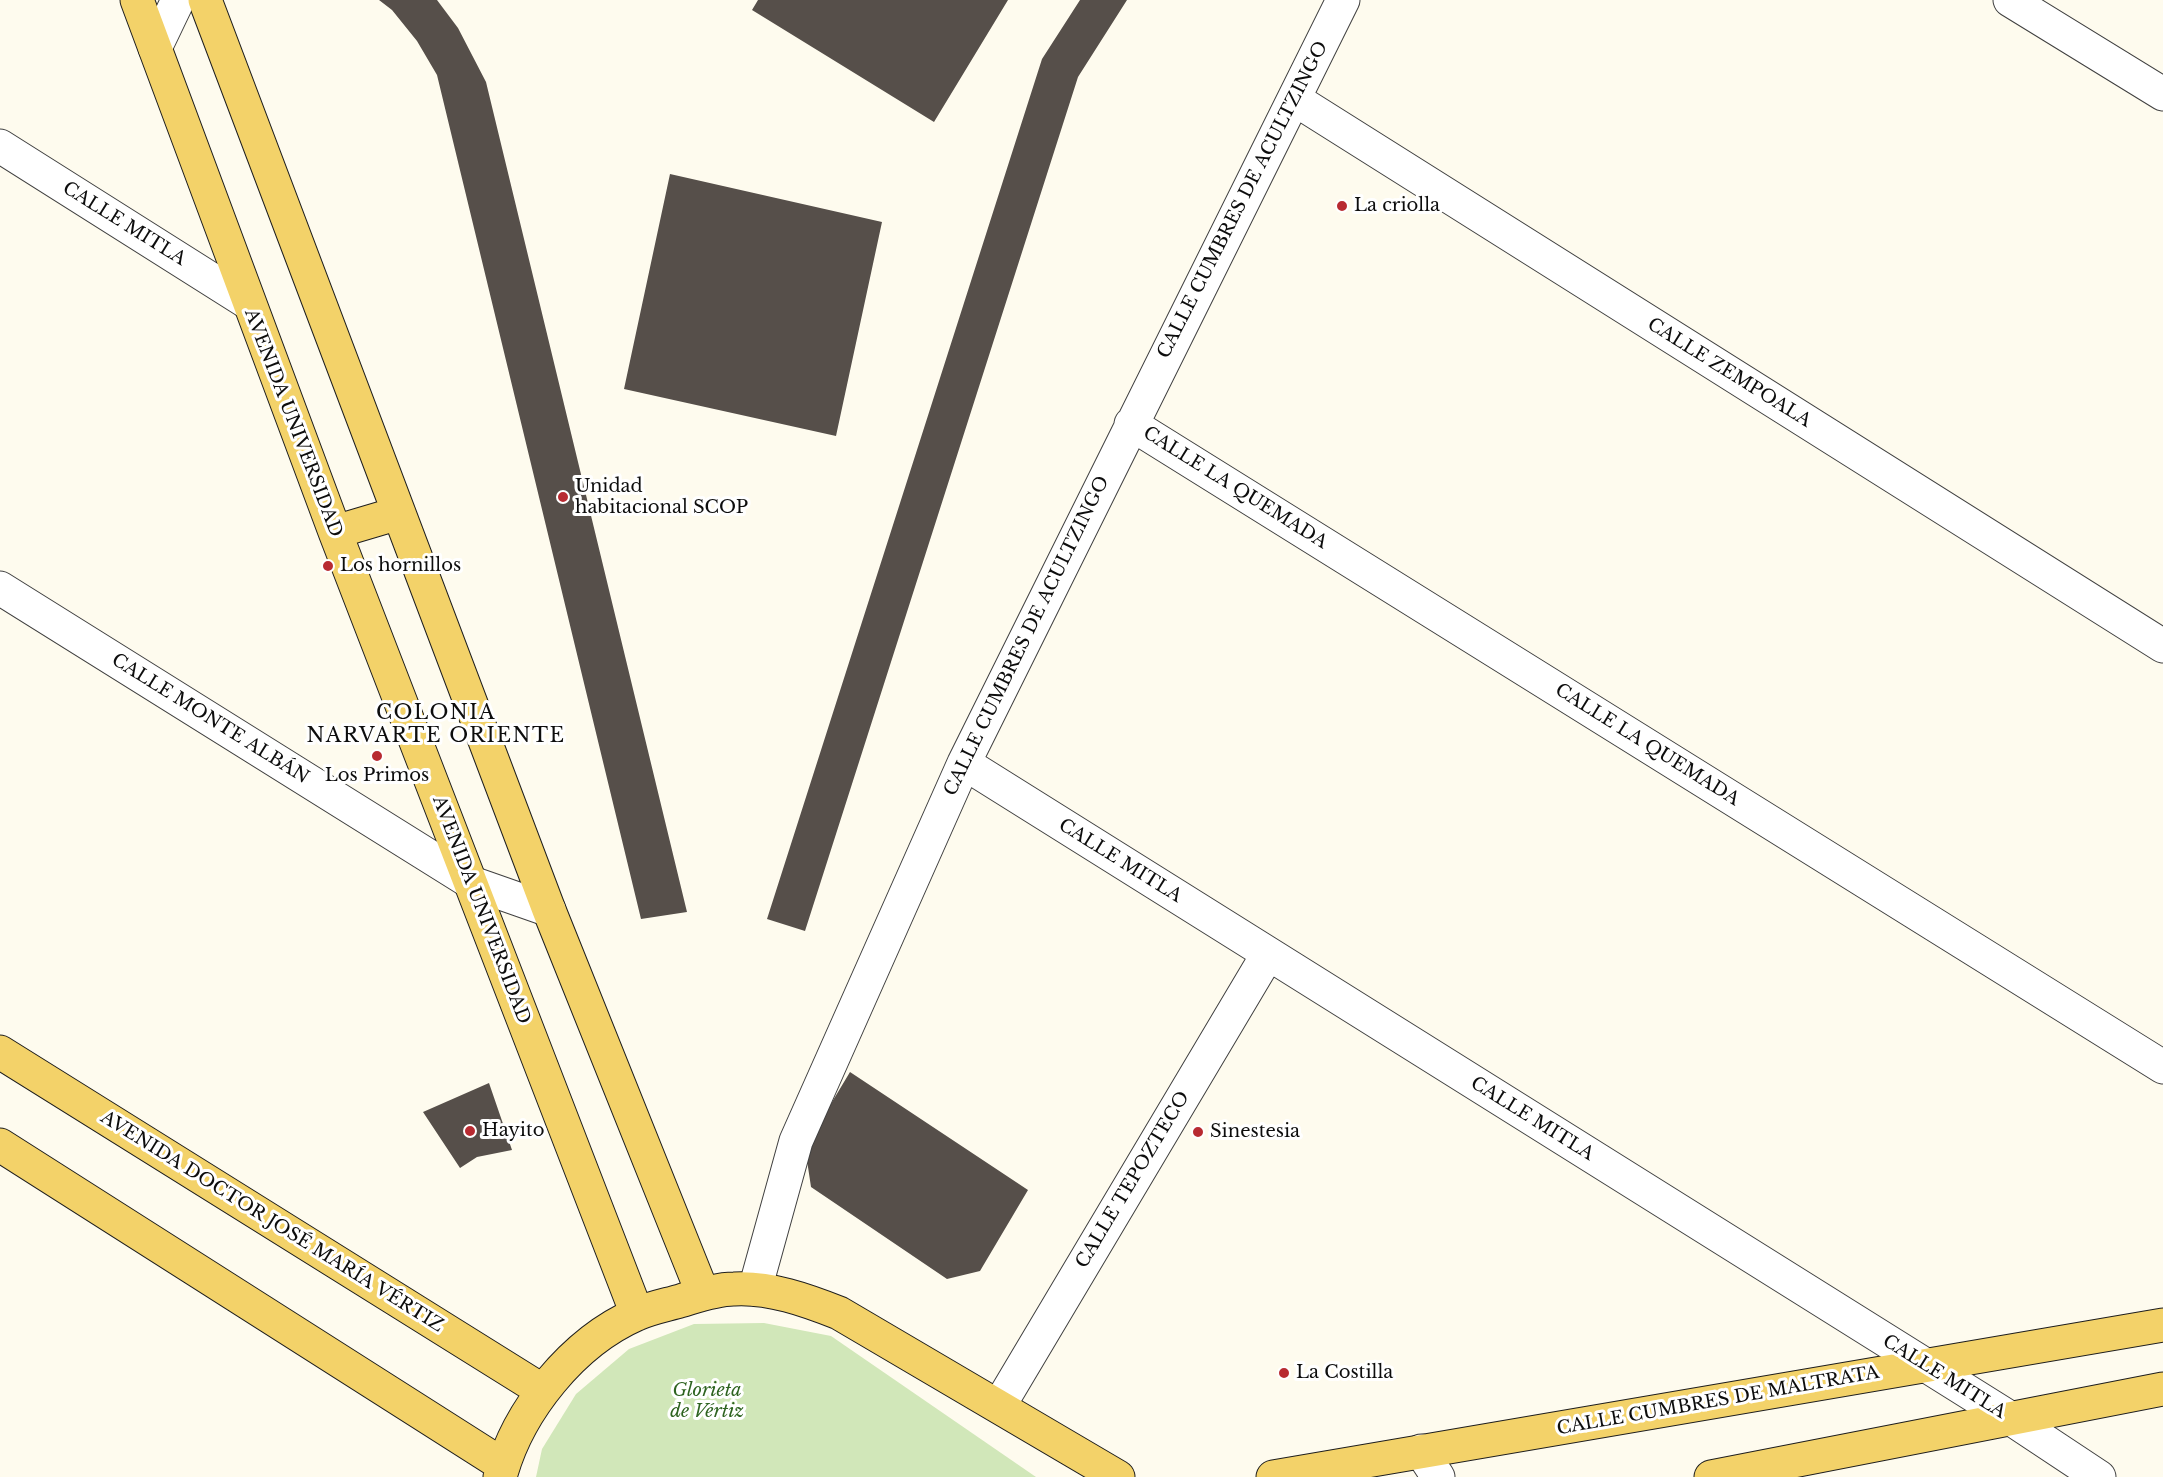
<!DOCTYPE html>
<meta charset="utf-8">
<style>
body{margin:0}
canvas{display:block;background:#fefbee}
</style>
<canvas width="2163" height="1477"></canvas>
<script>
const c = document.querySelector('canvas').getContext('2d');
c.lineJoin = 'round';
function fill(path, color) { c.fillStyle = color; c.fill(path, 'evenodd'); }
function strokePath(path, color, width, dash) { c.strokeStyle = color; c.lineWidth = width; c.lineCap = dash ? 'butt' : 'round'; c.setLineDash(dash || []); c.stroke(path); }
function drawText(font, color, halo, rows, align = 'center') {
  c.font = font + ' "Libre Baskerville",serif'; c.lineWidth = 6; c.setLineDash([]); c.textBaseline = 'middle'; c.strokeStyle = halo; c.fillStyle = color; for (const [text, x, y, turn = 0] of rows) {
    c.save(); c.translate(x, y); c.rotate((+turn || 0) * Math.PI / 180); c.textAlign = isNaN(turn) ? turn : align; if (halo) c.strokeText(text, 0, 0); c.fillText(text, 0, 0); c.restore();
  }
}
fill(new Path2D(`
 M764,1323L831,1336L1036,1477H536L542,1449L576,1394L629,1349L694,1324Z`), '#d1e7b9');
fill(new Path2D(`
 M379,0H437L458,28L486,82L687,912L641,919L437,75L417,41L392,10Z
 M758,0H1008L934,122L752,10Z
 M1080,0H1127L1078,77L805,931L767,919L1042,59Z
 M670,174L882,222L836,436L624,389Z
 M850,1072L1028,1190L980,1271L947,1279L811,1187L805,1147Z
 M489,1083L512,1150L477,1157L460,1168L423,1112Z`), '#564f4a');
const minor = new Path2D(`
 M2010,0L2163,94
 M155,48L178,0
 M1296,100L2163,646
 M0,146L247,302
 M1131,424L2163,1067
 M0,588L472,883L549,910
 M964,763L2010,1418L2099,1477
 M755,1289L796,1141L964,763L1343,0
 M999,1406L1268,954
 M1421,1451L1438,1477`);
const major = new Path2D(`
 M137,0L335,532L637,1314
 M205,0L549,910L703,1294
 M335,532L399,513
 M0,1052L543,1391
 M0,1145L503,1465
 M500,1477C518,1410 573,1342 637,1314C650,1308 666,1305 680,1301C697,1296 716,1289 734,1289C770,1287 806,1300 839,1313L1118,1477
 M1273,1477L2163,1325
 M1711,1477L2163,1389`);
strokePath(minor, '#404040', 35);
strokePath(major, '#1e1e1e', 35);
strokePath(minor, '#fff', 33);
strokePath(major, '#f3d269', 33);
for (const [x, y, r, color] of [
 [1342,206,6,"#b82a31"],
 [563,497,6,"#b82a31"],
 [328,566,6,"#b82a31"],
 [377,756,6,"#b82a31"],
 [470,1131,6,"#b82a31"],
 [1198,1132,6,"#b82a31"],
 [1284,1373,6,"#b82a31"]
]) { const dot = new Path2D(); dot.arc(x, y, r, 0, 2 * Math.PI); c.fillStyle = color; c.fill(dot); strokePath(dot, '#fff', 2); }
drawText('18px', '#0d0d0d', '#fff', [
 ["CALLE CUMBRES DE ACULTZINGO",1243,200,-63],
 ["CALLE MITLA",124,224,32],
 ["CALLE ZEMPOALA",1729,373,32],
 ["AVENIDA UNIVERSIDAD",293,423,69],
 ["CALLE LA QUEMADA",1235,488,32],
 ["CALLE CUMBRES DE ACULTZINGO",1027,636,-64],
 ["CALLE MONTE ALBÁN",210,719,32],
 ["CALLE LA QUEMADA",1647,745,32],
 ["CALLE MITLA",1120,861,32],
 ["AVENIDA UNIVERSIDAD",481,910,69],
 ["CALLE MITLA",1532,1119,32],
 ["CALLE TEPOZTECO",1133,1180,-59],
 ["AVENIDA DOCTOR JOSÉ MARÍA VÉRTIZ",272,1222,32],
 ["CALLE MITLA",1944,1377,32],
 ["CALLE CUMBRES DE MALTRATA",1718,1401,-10]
]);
drawText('18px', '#0d0d0d', '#fff', [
 ["La criolla",1354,206],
 ["Unidad",575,487],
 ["habitacional SCOP",575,508],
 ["Los hornillos",340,566],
 ["Los Primos",377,776,"center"],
 ["Hayito",482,1131],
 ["Sinestesia",1210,1132],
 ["La Costilla",1296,1373]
], 'left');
drawText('italic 18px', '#2e6320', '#fff', [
 ["Glorieta",707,1391],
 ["de Vértiz",707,1412]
]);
c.letterSpacing = '1.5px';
drawText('20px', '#0d0d0d', '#fff', [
 ["COLONIA",436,713],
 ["NARVARTE ORIENTE",436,736]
]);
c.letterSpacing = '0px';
</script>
